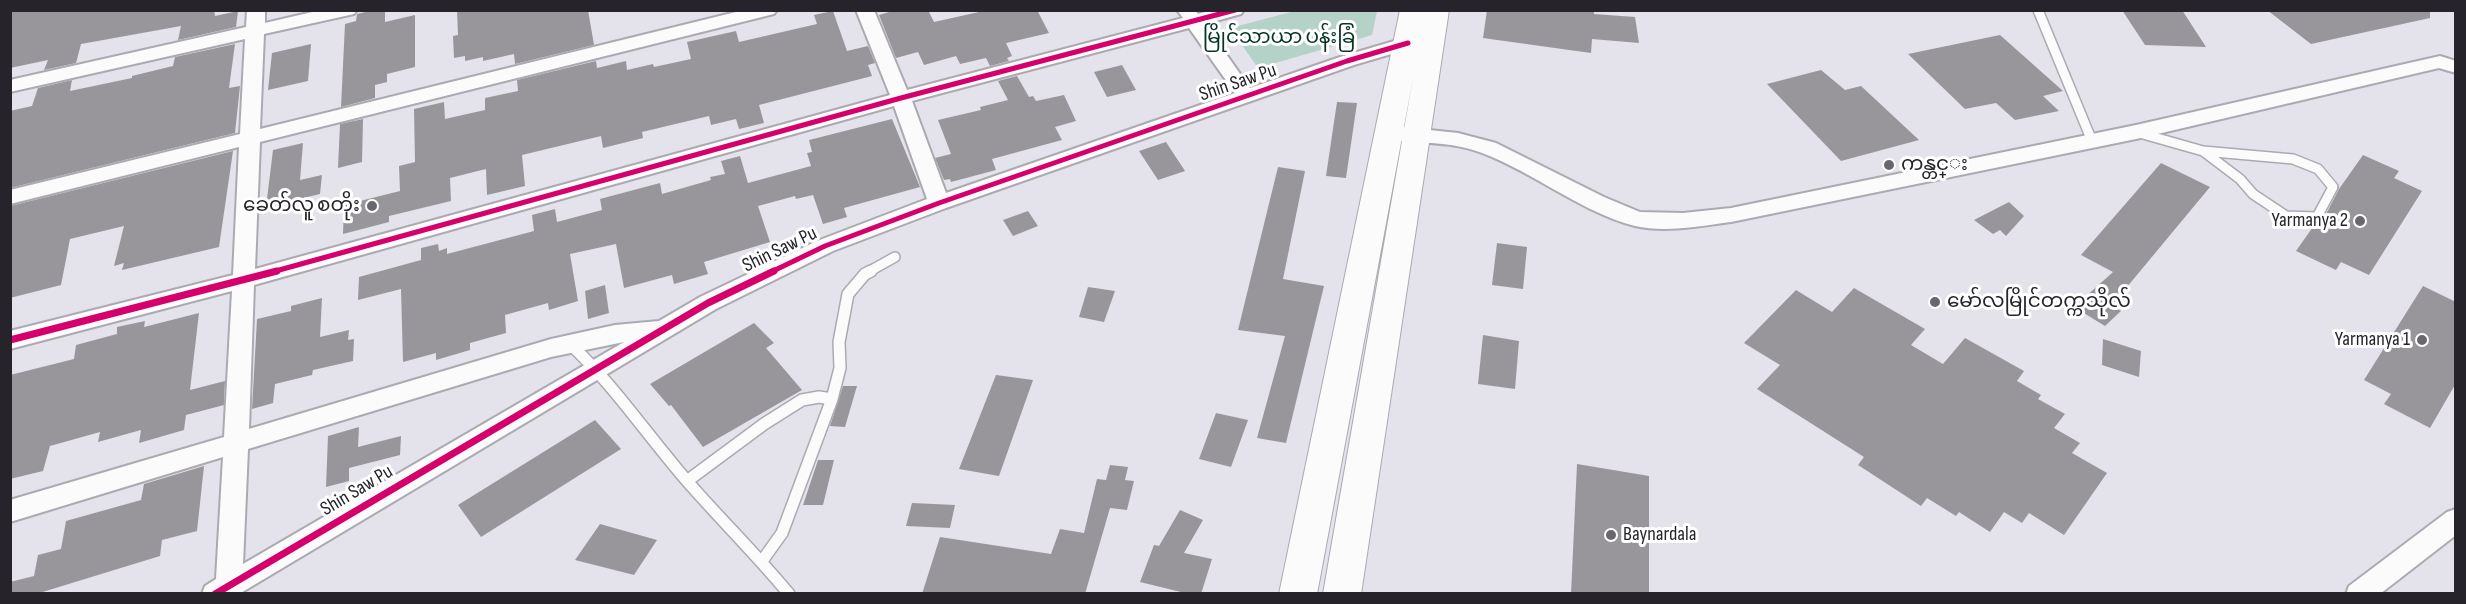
<!DOCTYPE html>
<meta charset="utf-8">
<style>
body{margin:0}
#map{position:relative;width:2466px;height:604px;overflow:hidden;background:#e4e2eb;font-family:"Sofia Sans Condensed",sans-serif}
canvas{display:block}
.frame{position:absolute;inset:0;border:12px solid #26242a;pointer-events:none}
</style>
<div id="map">
<canvas width="2466" height="604"></canvas>
<div class="frame"></div>
</div>
<script>
const c = document.querySelector('canvas').getContext('2d');
c.lineJoin = 'round';
function fill(path, color) { c.fillStyle = color; c.fill(path, 'evenodd'); }
function strokePath(path, color, width, dash) { c.strokeStyle = color; c.lineWidth = width; c.lineCap = dash ? 'butt' : 'round'; c.setLineDash(dash || []); c.stroke(path); }
function drawText(font, color, halo, rows, align = 'center') {
  c.font = font + ' "Sofia Sans Condensed","Noto Sans Myanmar",sans-serif'; c.lineWidth = 6; c.setLineDash([]); c.textBaseline = 'middle'; c.strokeStyle = halo; c.fillStyle = color; for (const [text, x, y, turn = 0] of rows) {
    c.save(); c.translate(x, y); c.rotate((+turn || 0) * Math.PI / 180); c.textAlign = isNaN(turn) ? turn : align; if (halo) c.strokeText(text, 0, 0); c.fillText(text, 0, 0); c.restore();
  }
}
fill(new Path2D(`
 M1295,11V10L1377,11L1372,35L1258,68L1230,28Z`), '#b4d2c7');
fill(new Path2D(`
 M10,10H214L215,16L238,11L236,27L178,40L181,26L81,44L76,63L44,70L48,60L10,68Z
 M374,10H385V22L415,15V67L387,74V82L375,85V98L341,107L345,24L356,21L357,14Z
 M457,10H588L594,45L515,64L514,54L483,61V57L465,61V56L454,58L453,36L458,35Z
 M896,10H928L934,22L988,10H1037L1049,33L1006,43L1012,56L1007,58L1009,61L990,66L986,58L960,64L956,56L924,65L918,52L896,58L879,15Z
 M1487,10H1594V14L1635,17L1639,43L1592,39L1591,53L1483,38Z
 M2122,10H2182L2206,47L2145,45Z
 M2267,10H2430V18L2311,44Z
 M833,11L847,51L868,46L875,63L868,65L872,76L759,105L764,123L739,129L736,119L711,125L709,116L642,132L643,138L603,148L601,136L522,155L525,186L487,195L486,169L450,178L451,201L389,216V222L343,234L344,205L400,191L399,166L415,162L414,109L444,102L445,119L485,110V98L518,91L517,80L596,61L597,68L626,61L627,70L653,64L654,67L691,59L687,42L736,31L739,42L817,24L814,15Z
 M2000,35L2063,91L2043,96L2059,111L2015,120L1996,103L1965,109L1908,54Z
 M235,44L229,88L240,86L235,133L10,188V111L32,106L38,88L72,80L70,91L132,78V76L173,66L175,57Z
 M311,44L308,81L268,90L272,53Z
 M1122,65L1136,90L1107,97L1094,72Z
 M1821,70L1845,90L1861,86L1919,140L1841,161L1767,84Z
 M1017,76L1029,97L1033,96L1036,101L1064,95L1076,121L1055,127L1062,140L992,159L996,170L951,182L950,179L944,180L935,158L951,154L938,120L981,110L980,107L1008,100L998,81Z
 M1337,102L1357,103L1346,178L1326,176Z
 M363,119L362,162L338,168L340,124Z
 M892,119L920,187L844,208L847,217L823,224L813,195L796,199L795,196L758,206L770,242L704,262L708,274L674,284L672,275L624,288L616,244L570,254L578,301L549,310L548,303L505,315L506,333L470,343V350L436,360V353L403,362L401,289L358,300L359,277L421,260V248L438,244L439,251L447,248V254L534,231L532,215L555,209L557,222L602,210L600,199L660,183L662,194L711,180L710,177L725,174L721,161L740,156L748,183L811,166L807,153L812,152L809,140Z
 M1166,142L1185,171L1158,180L1139,151Z
 M303,143L300,180L322,175L320,194L266,207L273,150Z
 M233,151L219,247L122,270L124,263L114,266L124,226L70,239L61,285L10,298V206Z
 M2363,155L2399,171L2394,178L2422,191L2369,275L2341,262L2336,270L2296,251L2315,224L2323,220L2339,189Z
 M2161,163L2210,187L2112,305L2121,311L2105,326L2074,307L2113,272L2081,255Z
 M1278,167L1305,171L1283,279L1324,286L1286,443L1257,438L1285,336L1238,330Z
 M2009,202L2024,216L2006,236L2000,230L1993,234L1974,220Z
 M1028,211L1038,226L1013,236L1003,220Z
 M1497,243L1527,247L1523,289L1492,285Z
 M605,285L609,313L588,319L585,291Z
 M2423,286L2456,302V383L2430,428L2384,404L2391,394L2364,380Z
 M1088,287L1115,291L1104,322L1079,317Z
 M1854,288L1925,329L1911,345L1943,364L1965,338L2024,371L2017,381L2041,395L2038,399L2065,414L2054,428L2080,443L2072,453L2107,473L2064,535L2029,513L2022,523L2004,512L1990,532L1959,512L1956,516L1927,498L1921,506L1858,465L1864,457L1757,389L1780,365L1744,343L1796,290L1832,312Z
 M322,298L320,337L349,330L348,340L354,339L353,361L313,370L312,375L275,384L273,403L252,409L257,319L291,311V306Z
 M199,313L190,390L225,381L224,405L186,415L184,430L139,443L141,430L98,442L100,432L50,446L43,471L10,479V375L74,359L76,345L117,334V327L145,321L144,327Z
 M754,323L774,343L766,348L802,390L703,447L671,405L669,406L650,384Z
 M1483,335L1519,341L1515,389L1478,384Z
 M2103,339L2141,351L2139,377L2102,365Z
 M996,375L1033,380L999,476L959,469Z
 M843,386H857L845,427L830,426Z
 M1216,413L1248,420L1231,467L1199,459Z
 M595,420L621,449L481,537L458,505Z
 M359,427L358,447L401,436L400,455L349,468V481L326,487L328,436Z
 M818,460H834L823,505H803Z
 M1577,464L1649,476V594H1571Z
 M1110,465L1128,467L1125,480L1134,481L1127,510L1110,508L1085,594H922L940,537L1051,554L1060,529L1084,533L1097,479L1106,480Z
 M204,466L197,531L162,540L160,556L36,594H10V582L34,576L38,555L61,549L66,521L141,500L144,484Z
 M912,503L955,505L950,528L906,526Z
 M1180,510L1203,520L1184,553L1212,559L1201,594H1189L1140,582L1154,545L1159,546Z
 M600,524L657,540L634,575L575,560Z`), '#99969b');
const serviceFar1 = new Path2D(`
 M2038,10L2092,141
 M2136,132L2203,151
 M2203,151L2293,159L2318,169L2333,187L2317,217L2286,216L2253,194L2240,179Z
 M868,272L895,257`);
const service = new Path2D(`
 M570,344C614,385 647,435 687,481C720,519 757,555 789,594
 M687,481L764,424L802,400L819,397L832,399
 M762,561L782,533L832,399L840,368L839,342L848,294L865,274L871,271`);
const minor = new Path2D(`
 M247,10H265V23L321,10H357L354,14L264,34L260,129L744,10H777L774,14L260,142L255,269L890,95L856,10H874L907,90L1183,18L1177,10H1195L1198,14L1212,10H1244L1241,14L1205,24L1250,88L1340,57L1401,39H1415L1417,43L1415,47L1354,65L946,208L833,251L716,309L239,594H202L205,586L216,579L223,457L10,522V500L224,437L232,291L10,349V331L233,275L239,147L10,204V190L240,134L245,39L10,92V80L246,27ZM1189,28L1235,93L946,193L912,101ZM894,106L927,199L817,241L700,297L659,321L615,325L551,339L249,429L254,285ZM624,342L243,564L248,449L551,357Z
 M2440,56L2456,61V73L2439,68L2136,139L1731,222C1701,226 1665,233 1635,226C1583,213 1533,172 1482,153C1457,143 1428,143 1401,141L1394,139L1391,134L1394,129L1401,127L1458,133L1496,143L1604,197L1640,212L1683,213L1731,208L2136,125Z
 M2456,509V535L2380,594H2346L2349,586L2447,512Z`);
const secondary = new Path2D(`
 M1400,10H1449L1361,594H1323L1413,78L1317,594H1279Z`);
strokePath(serviceFar1, '#acaab1', 12);
strokePath(service, '#acaab1', 14);
strokePath(minor, '#acaab1', 4);
strokePath(secondary, '#acaab1', 2);
strokePath(serviceFar1, '#fbfbfc', 9);
strokePath(service, '#fbfbfc', 11);
fill(minor, '#fbfbfc');
fill(secondary, '#fbfbfc');
strokePath(new Path2D(`
 M272,272L901,98L1235,10
 M771,272L825,246L939,203L1347,61L1408,43`), '#d6006c', 5);
strokePath(new Path2D(`
 M10,340L277,271
 M215,594L708,303L774,271`), '#d6006c', 7);
for (const [x, y, r, color] of [
 [1889,165,6,"#68666e"],
 [372,206,6,"#68666e"],
 [2360,221,6,"#68666e"],
 [1935,302,6,"#68666e"],
 [2422,340,6,"#68666e"],
 [1611,535,6,"#68666e"]
]) { const dot = new Path2D(); dot.arc(x, y, r, 0, 2 * Math.PI); c.fillStyle = color; c.fill(dot); strokePath(dot, '#fff', 2); }
drawText('20px', '#053423', '#fff', [
 ["မြိုင်သာယာ ပန်းခြံ",1279,38]
]);
drawText('20px', '#26242a', '#fff', [
 ["Shin Saw Pu",1238,83,-19],
 ["Shin Saw Pu",780,250,-26],
 ["Shin Saw Pu",357,491,-31]
]);
drawText('20px', '#26242a', '#fff', [
 ["ကန္တင္း",1901,165],
 ["ခေတ်လူ စတိုး",360,206,"right"],
 ["Yarmanya 2",2348,221,"right"],
 ["မော်လမြိုင်တက္ကသိုလ်",1947,302],
 ["Yarmanya 1",2410,340,"right"],
 ["Baynardala",1623,535]
], 'left');
</script>
